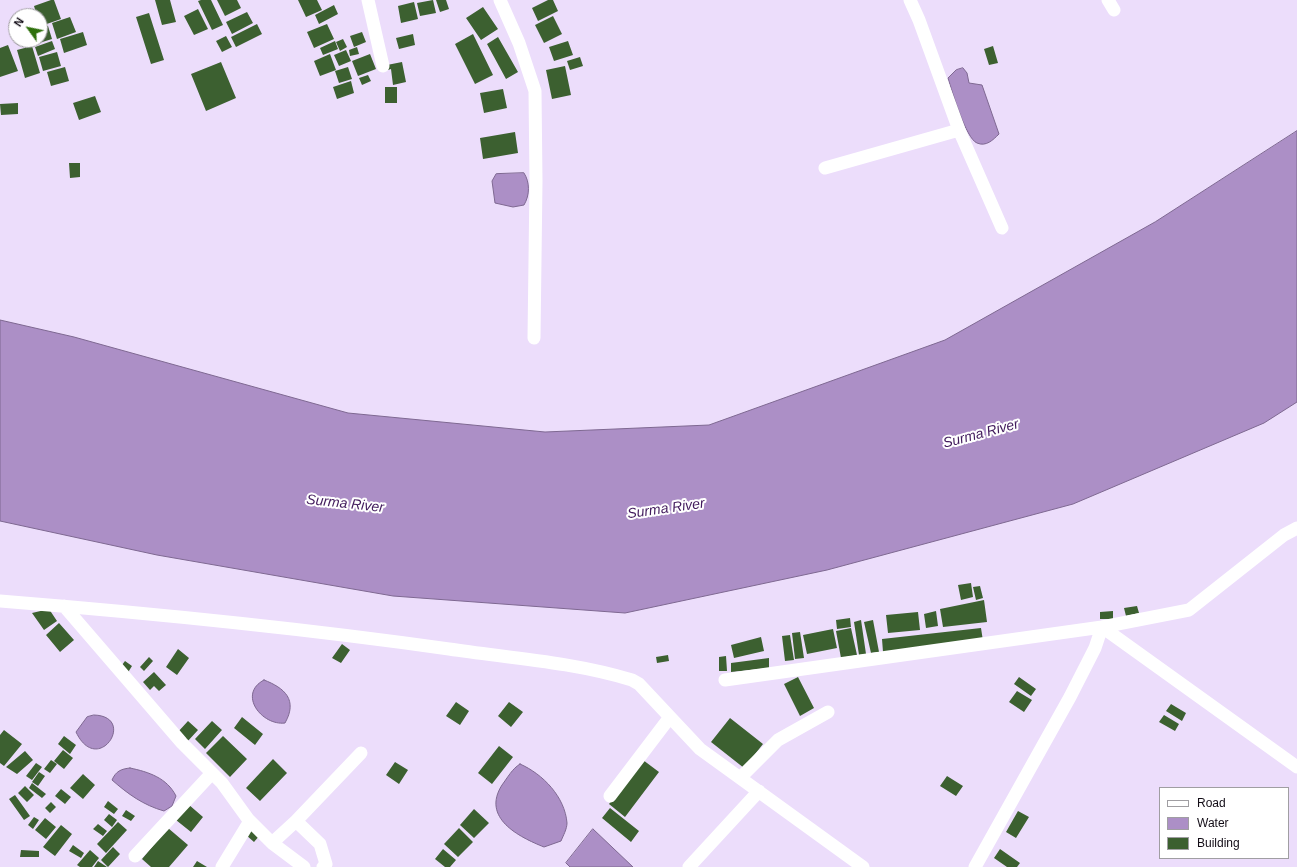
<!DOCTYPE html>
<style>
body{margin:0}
#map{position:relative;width:1297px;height:867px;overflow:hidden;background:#ecddfb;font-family:Helvetica,sans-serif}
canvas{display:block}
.legend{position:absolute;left:1159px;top:787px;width:130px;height:72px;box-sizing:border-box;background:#fff;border:1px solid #a09ea2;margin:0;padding:5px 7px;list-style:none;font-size:12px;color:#120c16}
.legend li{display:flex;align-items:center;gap:8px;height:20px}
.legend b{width:20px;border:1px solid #a09ea2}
.north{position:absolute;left:8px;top:8px;width:40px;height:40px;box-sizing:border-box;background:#fff;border:1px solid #a09ea2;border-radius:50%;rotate:303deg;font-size:11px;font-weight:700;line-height:16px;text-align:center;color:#120c16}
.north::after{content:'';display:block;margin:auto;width:14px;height:18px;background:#2e700b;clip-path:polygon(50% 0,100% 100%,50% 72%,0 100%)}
</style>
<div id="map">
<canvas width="1297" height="867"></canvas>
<ul class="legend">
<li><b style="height:5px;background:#fff"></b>Road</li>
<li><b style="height:11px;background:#ac8fc6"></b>Water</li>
<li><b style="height:11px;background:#3c6030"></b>Building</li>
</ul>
<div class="north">N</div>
</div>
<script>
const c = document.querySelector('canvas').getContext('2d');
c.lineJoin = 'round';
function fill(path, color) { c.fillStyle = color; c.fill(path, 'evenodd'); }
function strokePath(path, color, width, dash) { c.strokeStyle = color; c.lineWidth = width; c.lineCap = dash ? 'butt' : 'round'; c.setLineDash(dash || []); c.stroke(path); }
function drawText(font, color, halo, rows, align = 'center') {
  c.font = font + ' Helvetica,sans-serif'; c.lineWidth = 4; c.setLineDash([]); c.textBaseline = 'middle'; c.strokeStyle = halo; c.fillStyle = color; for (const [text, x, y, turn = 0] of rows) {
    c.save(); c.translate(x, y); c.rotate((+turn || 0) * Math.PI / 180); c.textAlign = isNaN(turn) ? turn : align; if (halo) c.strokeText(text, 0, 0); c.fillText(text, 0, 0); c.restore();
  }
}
const water = new Path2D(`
 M963,68L967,73L969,83L982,85L999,134C993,140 986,147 977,143C966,139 952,91 948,78L956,70Z
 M1297,131V402L1264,423L1073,504L827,570L625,613L393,596L157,555L0,521V320L74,337L348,413L545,432L709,425L945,340L1155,222Z
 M524,173C530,182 530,195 524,205L513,207L495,203L492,181L496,174Z
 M264,680C285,688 298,700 285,723C262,726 237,694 264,680Z
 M94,715C138,716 98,778 76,732L87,717Z
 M520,764C543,774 565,797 567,823C567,829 563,836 561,841L544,847C519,837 481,818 502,785C508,777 512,769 520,764Z
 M130,768C149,772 167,778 176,796L172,806L164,811C143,805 128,794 112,780C116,771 121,769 130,768Z
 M593,829L633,867H570L566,863Z`);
fill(water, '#ac8fc6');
strokePath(water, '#7e6891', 1);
fill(new Path2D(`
 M51,0H54L61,19L41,26L40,16H37L34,6Z
 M155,0H170L176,22L162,25Z
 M201,0H211L223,25L212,30L198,1Z
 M217,0H237L241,8L225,16Z
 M298,0H317L322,10L306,17Z
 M433,0L436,13L420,16L417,3Z
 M436,0H446L449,9L440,12Z
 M548,0H553L558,11L538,21L532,8Z
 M414,2L418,19L401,23L398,6Z
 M334,5L338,14L319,24L315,15Z
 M483,7L498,29L481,40L466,18Z
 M198,9L208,29L194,35L184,16Z
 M247,12L253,23L232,34L226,22Z
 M149,13L164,60L151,64L136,17Z
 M553,16L562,34L544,43L535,25Z
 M70,17L76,32L57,39L52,23Z
 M257,24L262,34L236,47L231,37Z
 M327,24L334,39L314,48L307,32Z
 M48,26L52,39L36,44L34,40H40V28Z
 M83,32L87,45L64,53L60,39Z
 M362,32L366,42L354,47L350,36Z
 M413,34L415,45L399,49L396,38Z
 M473,34L493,75L475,84L455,44Z
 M226,36L232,47L222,52L216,41Z
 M498,37L518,72L506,79L487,44Z
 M343,39L347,47L340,51L336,42Z
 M52,41L55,49L38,56L35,47Z
 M335,41L338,49L323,55L320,48Z
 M568,41L573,55L554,61L549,47Z
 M8,45L18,71L0,77V48Z
 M32,46L40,73L25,78L17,50Z
 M993,46L998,63L989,65L984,49Z
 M357,47L359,54L350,56L349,50Z
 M346,50L351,61L339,66L334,55Z
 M57,52L61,66L43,71L39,57Z
 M330,54L336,70L320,76L314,61Z
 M370,54L376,69L358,76L352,61Z
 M580,57L583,66L570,70L567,61Z
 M221,62L236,98L206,111L191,74Z
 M402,62L406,82L393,85L391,69L388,70L387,65Z
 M565,66L571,95L552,99L546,70Z
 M65,67L69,81L51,86L47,72Z
 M348,67L352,79L339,83L335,71Z
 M368,75L371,81L362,85L359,78Z
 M351,81L354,93L337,99L333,87Z
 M385,87H397V103H385Z
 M503,89L507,108L484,113L480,93Z
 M95,96L101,112L79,120L73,103Z
 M18,103V114L1,115L0,104Z
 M515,132L518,153L483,159L480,138Z
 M69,163H80V177L70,178Z
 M971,583L973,597L961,600L958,585Z
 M980,586L983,598L976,600L973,587Z
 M984,600L987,622L943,627L940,609Z
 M1137,606L1139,613L1126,616L1124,608Z
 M49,609L57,621L44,630L32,613Z
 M936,611L938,626L926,628L924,614Z
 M1113,611V619H1100V612Z
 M918,612L920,630L888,633L886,615Z
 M850,618L851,627L837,629L836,620Z
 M861,620L866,654L859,655L854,622Z
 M873,620L879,652L871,653L864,622Z
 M59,623L74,640L60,652L46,635Z
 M851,628L857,655L841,658L836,631Z
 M981,628L983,641L883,652L882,639Z
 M833,629L837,648L807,654L803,635Z
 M800,632L804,658L795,659L792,633Z
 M790,635L794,660L785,661L782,636Z
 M761,637L764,651L734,658L731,645Z
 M342,644L350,650L341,663L332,658Z
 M178,649L189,658L177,675L166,667Z
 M668,655L669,661L657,663L656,657Z
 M726,656L727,671H719V657Z
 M149,657L153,661L144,671L140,667Z
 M769,658V668L731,672V663Z
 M125,661L132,666L127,674L119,669Z
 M154,672L166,685L159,691L154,686L150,690L143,682Z
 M798,677L814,708L800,716L784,684Z
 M1019,677L1036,689L1031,696L1014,684Z
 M1017,691L1032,700L1024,712L1009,702Z
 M456,702L469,711L460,725L446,716Z
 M509,702L523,712L511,727L498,716Z
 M1171,704L1186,713L1182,721L1166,711Z
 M1164,715L1179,724L1175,731L1159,722Z
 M242,717L263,734L255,745L234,728Z
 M730,718L763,744L744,768L711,742Z
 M188,721L198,730L187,742L177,733Z
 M212,721L222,730L205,749L195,739Z
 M4,730L22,744L4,766L0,763V735Z
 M64,736L76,745L70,754L58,744Z
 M223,736L247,759L230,777L206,753Z
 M499,746L513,757L492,784L478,773Z
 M63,750L73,758L64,769L54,761Z
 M25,751L33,760L17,774L6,767Z
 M273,759L287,773L260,801L246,788Z
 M51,760L57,764L50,773L44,769Z
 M643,760L659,772L625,817L609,804Z
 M395,762L408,770L399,784L386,775Z
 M36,763L42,767L32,780L26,776Z
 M39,772L45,776L38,786L32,782Z
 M83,774L95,785L83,799L70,788Z
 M947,776L963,786L956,796L940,786Z
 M32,783L46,794L42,798L29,788Z
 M25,786L34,795L27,802L18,793Z
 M61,789L71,797L65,804L55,796Z
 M15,795L30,816L24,820L9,799Z
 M108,801L118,809L114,814L104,807Z
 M51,802L56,807L50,813L45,808Z
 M188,804L203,817L191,832L176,820Z
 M610,808L639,831L631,842L602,818Z
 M474,809L489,823L474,838L460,825Z
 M126,810L135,816L131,821L122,816Z
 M1018,811L1029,817L1016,838L1006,832Z
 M109,814L117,820L112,827L104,820Z
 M34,817L39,820L33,829L28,825Z
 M45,818L56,827L46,839L35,830Z
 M118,822L127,830L106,853L97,844Z
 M98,824L107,831L103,836L93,829Z
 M61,825L72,834L55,856L43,847Z
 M168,828L188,845L169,867H151L142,859Z
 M252,828L260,835L254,842L246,835Z
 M459,828L473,842L458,857L444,844Z
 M73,845L84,853L81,858L69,851Z
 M113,847L120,854L108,867L101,860Z
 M443,849L456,860L450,867H445L435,859Z
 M1000,849L1020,863L1017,867H1007L994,858Z
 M21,850L39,851V857H20Z
 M90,850L99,858L92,867H80L77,865Z
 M98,861L107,867H94Z
 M197,861L207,867H193Z`), '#3c6030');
strokePath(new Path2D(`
 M368,0L383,66
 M500,0L519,43L535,91L536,181L534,338
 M910,0L919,20L959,130L1002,228
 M1108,0L1114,10
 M825,168L959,130
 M0,601C150,613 300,628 449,649C510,658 573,662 632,680L639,684L700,749L863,867
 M64,606L182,743L222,783L248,819L272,843L296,821L320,844L326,864L323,867
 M1102,627L1297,767
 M725,680L1102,627L1189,610L1284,535L1297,528
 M740,778L778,740L828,712
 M610,796L670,717
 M296,821L361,753
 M272,843L304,867
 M135,856L212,773
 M222,867L250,821
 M689,867L759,791
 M975,867L1070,697L1095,648L1102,627`), '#fff', 13);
drawText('italic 14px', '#411a5c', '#fff', [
 ["Surma River",981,434,-15],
 ["Surma River",345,504,6],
 ["Surma River",666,509,-8]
]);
</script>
